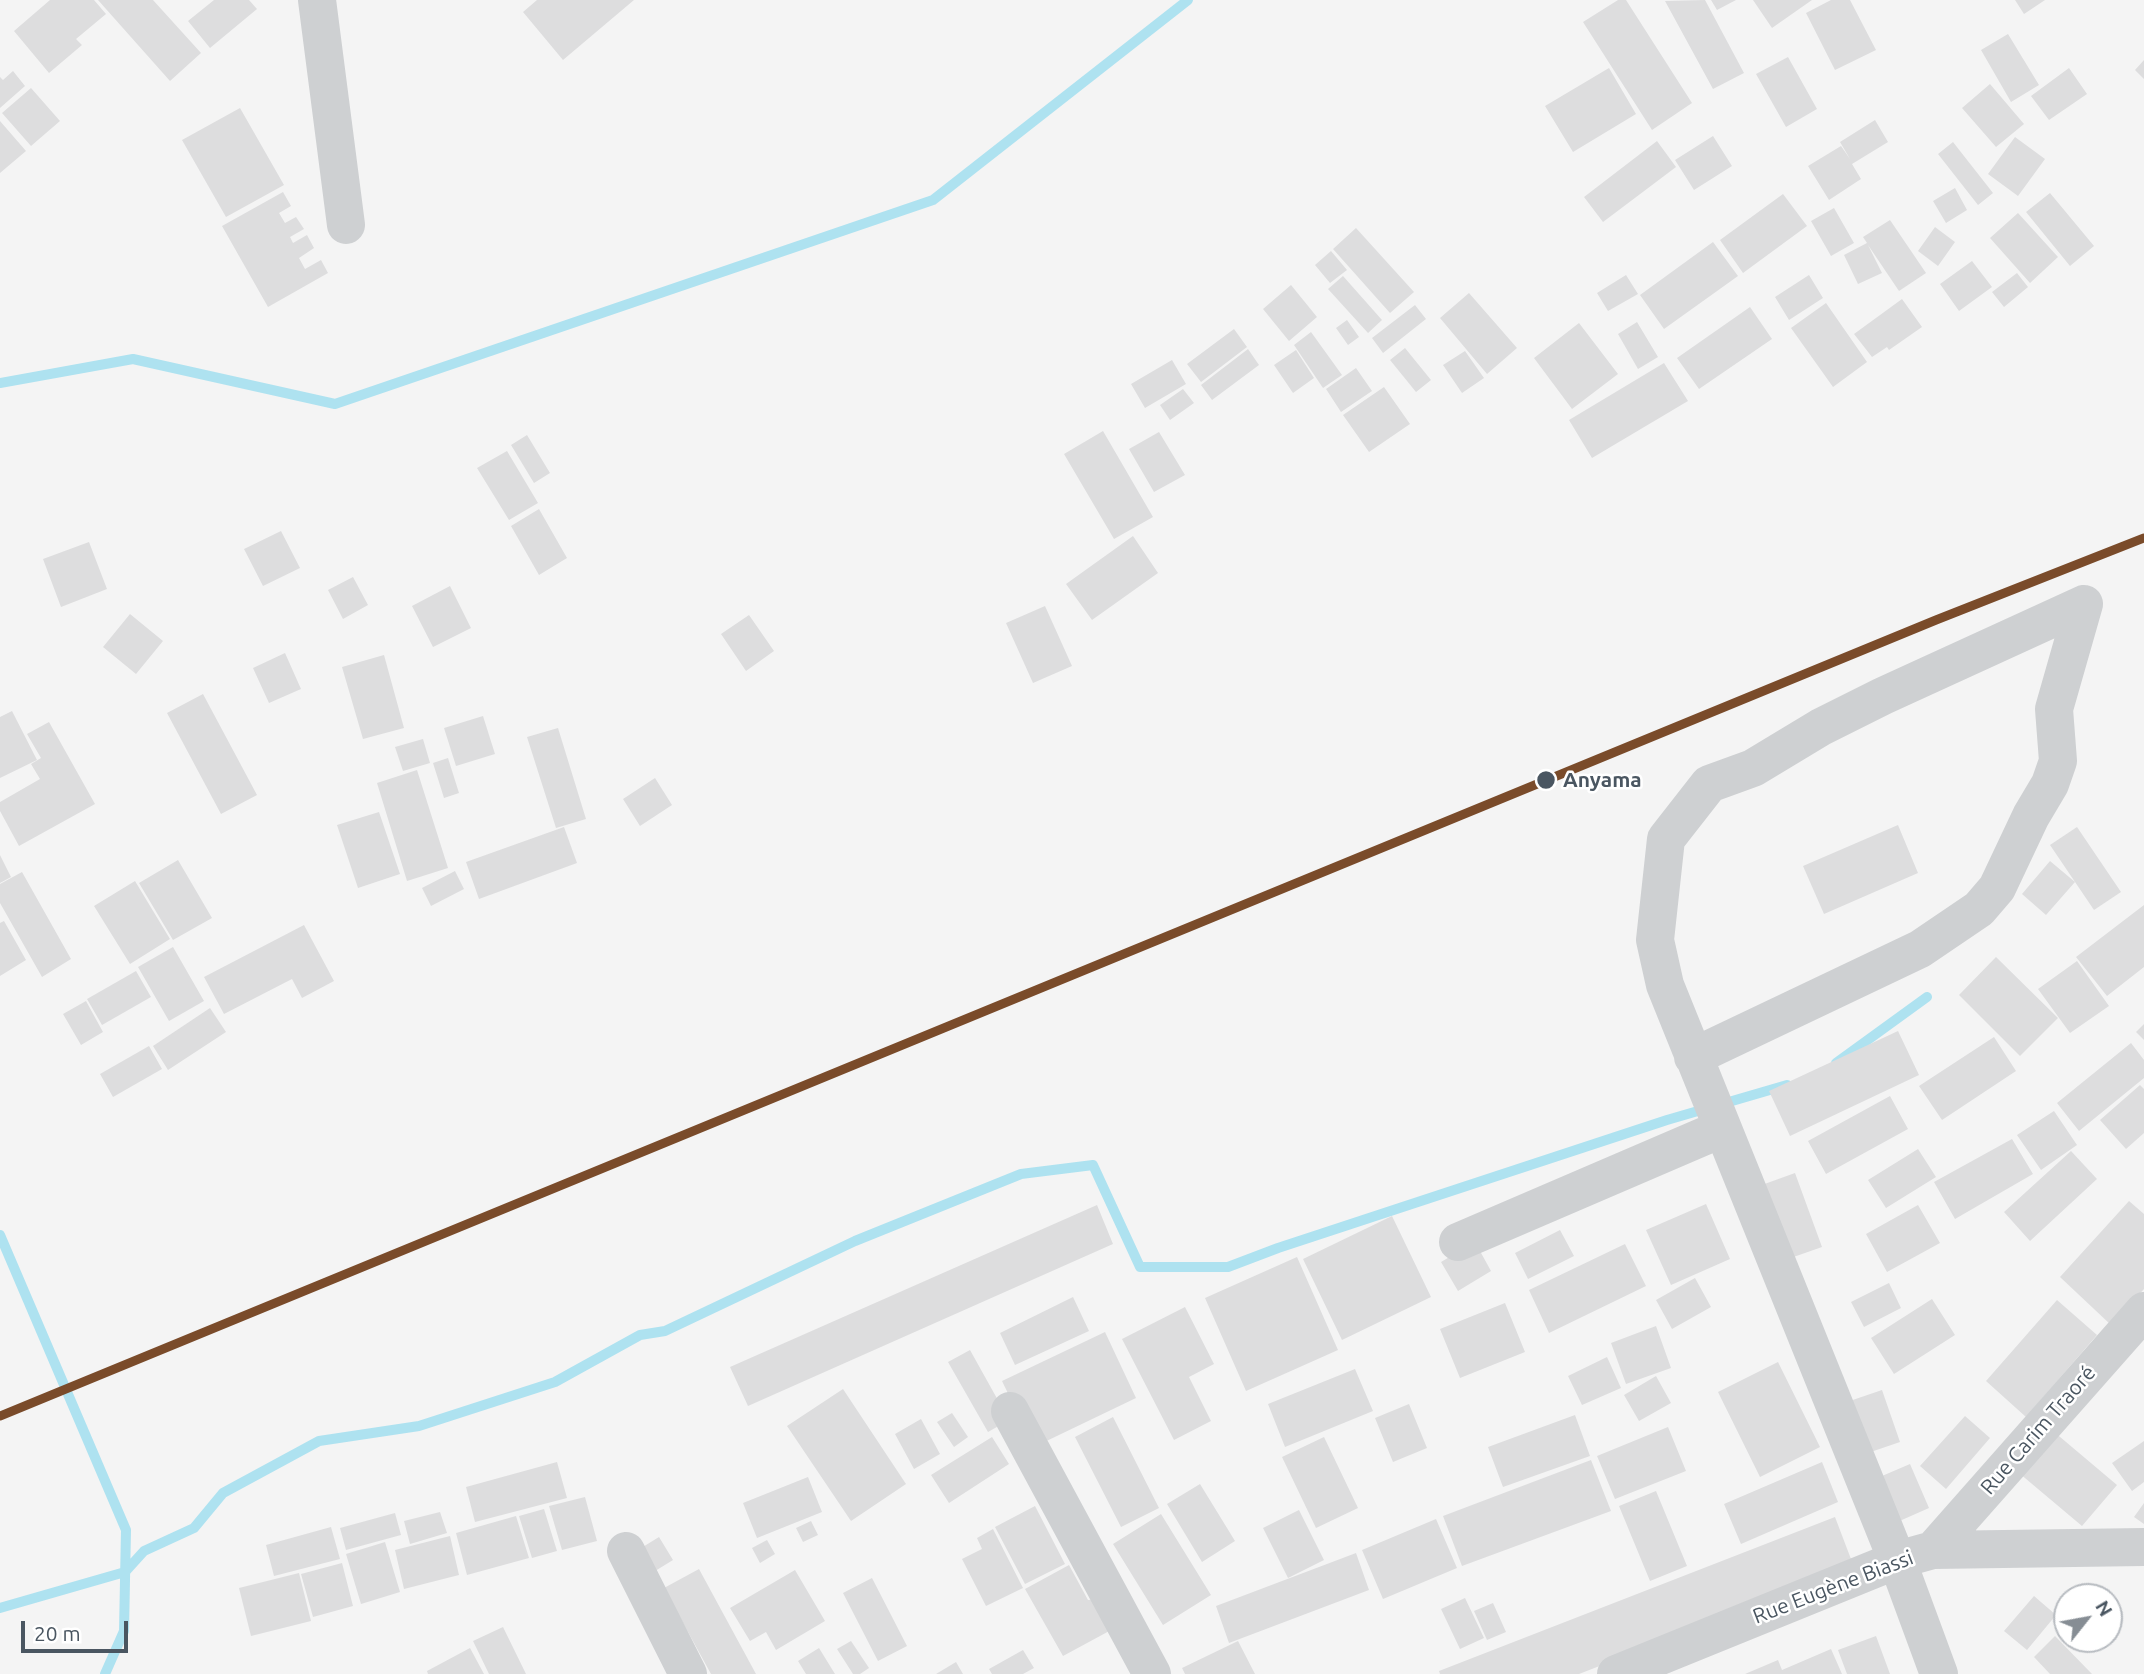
<!DOCTYPE html>
<meta charset="utf-8">
<style>
body{margin:0}
#map{position:relative;width:2144px;height:1674px;overflow:hidden;background:#f4f4f4;font-family:Ubuntu,sans-serif}
canvas{display:block}
.north{position:absolute;left:2053px;top:1583px;width:70px;height:70px;box-sizing:border-box;background:#fff;border:2px solid #b7bbc0;border-radius:50%;rotate:59deg;font-size:19px;font-weight:700;line-height:28px;text-align:center;color:#4a5661}
.north::after{content:'';display:block;margin:auto;width:24px;height:32px;background:#868d94;clip-path:polygon(50% 0,100% 100%,50% 72%,0 100%)}
.scale{position:absolute;left:21px;top:1621px;width:107px;height:32px;box-sizing:border-box;border:4px solid #4a5661;border-top:0;padding-left:9px;font-size:21px;line-height:24px;white-space:nowrap;color:#4a5661;-webkit-text-stroke:5px #fff;paint-order:stroke}
</style>
<div id="map">
<canvas width="2144" height="1674"></canvas>
<div class="north">N</div>
<div class="scale">20 m</div>
</div>
<script>
const c = document.querySelector('canvas').getContext('2d');
c.lineJoin = 'round';
function strokePath(path, color, width, dash) { c.strokeStyle = color; c.lineWidth = width; c.lineCap = dash ? 'butt' : 'round'; c.setLineDash(dash || []); c.stroke(path); }
function fill(path, color) { c.fillStyle = color; c.fill(path, 'evenodd'); }
function drawText(font, color, halo, rows, align = 'center') {
  c.font = font + ' Ubuntu,sans-serif'; c.lineWidth = 5; c.setLineDash([]); c.textBaseline = 'middle'; c.strokeStyle = halo; c.fillStyle = color; for (const [text, x, y, turn = 0] of rows) {
    c.save(); c.translate(x, y); c.rotate((+turn || 0) * Math.PI / 180); c.textAlign = isNaN(turn) ? turn : align; if (halo) c.strokeText(text, 0, 0); c.fillText(text, 0, 0); c.restore();
  }
}
strokePath(new Path2D(`
 M0,383L133,359L335,404L933,200L1188,0
 M1836,1063L1927,997
 M0,1235L126,1530L124,1631L105,1674
 M0,1608L125,1572L144,1551L194,1528L223,1493L319,1441L419,1426L555,1382L640,1335L665,1331L855,1241L1021,1174L1093,1165L1140,1267H1228L1278,1248L1667,1120L1787,1085`), '#aee2f0', 10);
fill(new Path2D(`
 M50,0H94L106,14L76,39L82,45L49,73L14,31Z
 M98,0H153L201,53L170,81Z
 M214,0H249L257,9L210,48L188,21Z
 M537,0H634L563,60L523,12Z
 M1618,0H1626L1692,103L1652,130L1583,22Z
 M1705,0L1744,73L1713,89L1665,1Z
 M1711,0H1736L1717,10Z
 M1753,0H1812L1772,28Z
 M1831,0H1850L1876,50L1835,70L1806,13Z
 M2015,0H2045L2024,14Z
 M2008,34L2039,85L2011,102L1981,50Z
 M1788,57L1817,109L1786,127L1756,74Z
 M2144,60V79L2135,70Z
 M1609,68L1636,114L1573,152L1545,106Z
 M2069,68L2087,94L2049,120L2031,96Z
 M13,71L25,86L0,108V77L3,80Z
 M1990,84L2024,124L1996,147L1962,108Z
 M31,88L60,121L31,146L2,113Z
 M240,108L284,185L226,217L182,140Z
 M1875,120L1888,142L1852,164L1861,179L1829,200L1808,166L1841,146L1850,159L1840,142Z
 M0,121L26,151L0,173Z
 M1713,136L1732,166L1694,190L1675,160Z
 M2015,137L2045,159L2018,196L1988,174Z
 M1657,141L1676,167L1603,222L1584,197Z
 M1953,142L1993,193L1978,205L1938,154Z
 M1955,188L1967,210L1946,223L1933,201Z
 M283,192L291,206L279,213L285,223L296,217L304,229L290,237L293,243L307,235L314,248L299,258L305,269L321,260L328,273L268,307L222,226Z
 M2050,193L2094,246L2070,266L2026,212Z
 M1783,194L1807,226L1743,273L1720,240Z
 M1834,208L1854,243L1831,256L1811,221Z
 M2018,213L2058,257L2030,283L1990,238Z
 M1890,220L1926,273L1899,291L1868,245L1882,273L1858,284L1844,255L1867,243L1863,237Z
 M1935,227L1955,242L1938,266L1918,251Z
 M1356,228L1414,292L1390,313L1333,249Z
 M1713,242L1738,276L1664,329L1640,295Z
 M1331,251L1347,270L1330,283L1315,265Z
 M1972,261L1992,287L1959,311L1940,284Z
 M2017,273L2028,287L2004,307L1992,292Z
 M1626,275L1638,294L1608,311L1597,293Z
 M1809,275L1823,298L1789,320L1775,297Z
 M1343,276L1382,320L1368,333L1328,289Z
 M1291,285L1317,317L1289,341L1263,309Z
 M1469,293L1517,348L1487,374L1440,318Z
 M1902,299L1922,327L1889,350L1887,347L1872,357L1854,334Z
 M1826,303L1867,362L1833,387L1791,328Z
 M1415,305L1426,319L1383,353L1372,338Z
 M1750,307L1772,339L1699,389L1677,358Z
 M1347,320L1359,337L1348,345L1336,328Z
 M1637,322L1658,357L1638,369L1618,334Z
 M1579,323L1618,374L1572,409L1534,358Z
 M1234,329L1247,347L1201,382L1187,364Z
 M1311,332L1342,375L1323,388L1294,345Z
 M1405,348L1431,380L1416,392L1390,360Z
 M1248,349L1259,365L1212,400L1201,385Z
 M1296,350L1314,378L1293,393L1274,365Z
 M1465,351L1484,378L1462,393L1443,365Z
 M1172,360L1186,384L1145,408L1131,384Z
 M1664,363L1688,401L1592,458L1569,420Z
 M1356,368L1372,391L1341,412L1326,389Z
 M1384,387L1410,424L1369,452L1343,415Z
 M1183,389L1194,403L1170,420L1160,405Z
 M1103,431L1153,517L1114,539L1064,454Z
 M1159,432L1185,475L1154,492L1129,449Z
 M527,435L550,473L534,483L511,445Z
 M507,451L538,503L509,520L477,468Z
 M539,509L567,558L539,575L511,526Z
 M281,531L300,568L263,586L244,549Z
 M1133,536L1158,573L1092,620L1066,584Z
 M89,542L107,589L61,607L43,559Z
 M353,577L368,605L343,619L328,590Z
 M450,586L471,628L433,647L412,606Z
 M1045,606L1072,666L1033,683L1006,623Z
 M130,614L163,641L136,674L103,647Z
 M749,615L774,651L746,671L721,634Z
 M285,653L301,689L269,703L253,668Z
 M384,655L404,728L363,739L342,667Z
 M203,694L257,795L221,814L167,713Z
 M12,711L37,760L0,778V717Z
 M483,716L495,754L456,766L444,728Z
 M49,722L95,804L19,846L0,811V802L40,779L31,764L41,758L27,734Z
 M558,728L586,819L556,828L527,737Z
 M423,739L430,763L403,771L395,747Z
 M448,758L459,793L444,798L433,763Z
 M417,770L448,868L407,881L377,783Z
 M655,778L672,805L640,826L623,799Z
 M379,812L400,874L358,888L337,825Z
 M1898,825L1918,873L1824,914L1803,866Z
 M564,827L577,863L479,899L466,862Z
 M2077,827L2121,892L2094,910L2050,845Z
 M0,855L11,877L0,883Z
 M178,860L212,918L173,940L139,883Z
 M2050,861L2075,882L2046,915L2022,894Z
 M455,871L464,889L431,906L422,888Z
 M22,872L71,959L42,977L0,903V884Z
 M135,881L170,939L130,964L94,906Z
 M2144,905V967L2107,996L2076,957Z
 M4,921L26,960L0,976V923Z
 M304,925L334,981L302,998L292,979L224,1014L204,977Z
 M173,947L204,1001L169,1021L138,967Z
 M1996,957L2058,1018L2020,1056L1959,995Z
 M2077,961L2109,1006L2070,1033L2038,989Z
 M136,971L151,997L102,1025L87,999Z
 M86,1001L103,1032L81,1045L63,1014Z
 M210,1008L226,1032L168,1070L153,1046Z
 M2144,1024V1040L2136,1032Z
 M1898,1031L1919,1075L1790,1136L1769,1091Z
 M1994,1037L2016,1071L1942,1120L1919,1086Z
 M2131,1043L2144,1060V1078L2079,1131L2057,1103Z
 M149,1046L162,1069L113,1097L100,1074Z
 M2140,1085L2144,1089V1133L2126,1149L2100,1120Z
 M1890,1096L1908,1129L1826,1174L1808,1141Z
 M2054,1111L2077,1145L2041,1170L2017,1135Z
 M2012,1139L2033,1174L1955,1219L1934,1182Z
 M1918,1149L1936,1177L1886,1208L1868,1180Z
 M2071,1151L2097,1179L2030,1241L2004,1212Z
 M1795,1173L1822,1247L1785,1260L1759,1186Z
 M2129,1201L2144,1214V1289L2111,1325L2060,1277Z
 M1706,1204L1730,1259L1671,1285L1646,1230Z
 M1097,1205L1113,1244L748,1406L730,1367Z
 M1918,1205L1940,1243L1887,1272L1866,1234Z
 M1392,1216L1431,1297L1342,1340L1303,1259Z
 M1560,1230L1574,1256L1528,1279L1515,1253Z
 M1475,1242L1491,1271L1458,1291L1441,1262Z
 M1625,1244L1646,1286L1549,1333L1529,1290Z
 M1297,1257L1338,1350L1246,1391L1205,1298Z
 M1695,1278L1711,1307L1672,1329L1656,1300Z
 M1889,1283L1901,1308L1864,1327L1851,1302Z
 M1073,1297L1089,1331L1015,1365L1000,1333Z
 M1932,1299L1955,1335L1894,1374L1871,1338Z
 M2057,1300L2097,1335L2026,1417L1986,1381Z
 M1505,1303L1525,1352L1460,1378L1440,1329Z
 M1185,1307L1214,1364L1189,1377L1211,1421L1174,1440L1122,1339Z
 M1656,1326L1671,1368L1626,1384L1611,1343Z
 M1105,1332L1136,1398L1034,1447L1002,1381Z
 M970,1350L1009,1420L988,1432L948,1362Z
 M1607,1357L1621,1388L1582,1405L1568,1376Z
 M1778,1362L1820,1447L1760,1477L1718,1392Z
 M1355,1369L1373,1411L1285,1447L1268,1404Z
 M1656,1376L1671,1403L1639,1421L1624,1395Z
 M843,1389L906,1484L851,1521L787,1426Z
 M1882,1390L1900,1442L1859,1456L1841,1404Z
 M1409,1404L1427,1448L1393,1462L1375,1418Z
 M952,1413L968,1437L954,1447L937,1422Z
 M1575,1415L1590,1456L1503,1487L1488,1447Z
 M1965,1416L1990,1438L1946,1489L1920,1466Z
 M1113,1417L1159,1508L1121,1527L1075,1437Z
 M921,1419L940,1454L914,1469L895,1434Z
 M1668,1427L1686,1471L1615,1499L1597,1456Z
 M2053,1431L2117,1485L2082,1526L2019,1473Z
 M992,1437L1009,1464L949,1503L931,1475Z
 M1324,1437L1358,1508L1316,1528L1282,1457Z
 M2144,1441V1482L2132,1491L2112,1463Z
 M1591,1460L1611,1511L1462,1566L1443,1516Z
 M557,1462L567,1498L475,1522L466,1487Z
 M1822,1462L1838,1502L1741,1544L1724,1504Z
 M1910,1464L1929,1508L1895,1523L1875,1479Z
 M808,1477L822,1512L757,1538L743,1503Z
 M1200,1484L1235,1541L1202,1562L1167,1504Z
 M1656,1491L1687,1566L1650,1581L1619,1506Z
 M585,1497L597,1541L562,1550L549,1506Z
 M2144,1503V1524L2134,1517Z
 M1035,1506L1065,1564L1025,1584L995,1527Z
 M544,1509L557,1551L532,1558L519,1516Z
 M1299,1510L1324,1560L1288,1578L1263,1528Z
 M440,1512L447,1533L410,1544L404,1521Z
 M395,1513L401,1535L346,1550L340,1528Z
 M1161,1514L1211,1595L1163,1625L1113,1544Z
 M516,1516L529,1558L467,1575L456,1533Z
 M1835,1517L1854,1567L1579,1674H1440L1439,1671Z
 M1436,1519L1457,1568L1383,1599L1362,1550Z
 M811,1521L818,1535L803,1542L796,1528Z
 M331,1527L340,1559L274,1576L266,1545Z
 M993,1529L1023,1588L986,1606L962,1559L982,1549L977,1538Z
 M450,1536L459,1575L404,1589L395,1550Z
 M659,1537L673,1560L647,1576L633,1553Z
 M767,1540L775,1554L760,1563L752,1548Z
 M385,1542L400,1592L361,1604L346,1554Z
 M1356,1553L1369,1590L1229,1643L1216,1606Z
 M342,1563L353,1606L313,1617L301,1574Z
 M1069,1565L1088,1600L1097,1599L1113,1629L1063,1656L1025,1589Z
 M699,1569L756,1674H711L664,1588Z
 M795,1570L825,1621L776,1650L766,1632L750,1641L730,1608Z
 M299,1573L311,1621L251,1636L239,1588Z
 M872,1578L907,1646L878,1661L843,1593Z
 M2034,1596L2056,1615L2027,1650L2004,1631Z
 M1465,1598L1484,1638L1460,1649L1441,1609Z
 M1493,1603L1506,1632L1487,1640L1474,1611Z
 M503,1627L526,1674H489L473,1641Z
 M1876,1636L1890,1674H1847L1838,1650Z
 M2055,1636L2092,1674H2050L2034,1657Z
 M851,1641L869,1668L860,1674H853L837,1649Z
 M1238,1641L1255,1674H1185L1182,1668Z
 M470,1648L484,1674H428L427,1671Z
 M819,1648L835,1674H806L798,1661Z
 M1831,1649L1842,1674H1745L1778,1660L1782,1670Z
 M1023,1650L1034,1668L1023,1674H992L989,1669Z
 M956,1662L963,1674H936Z`), '#ddddde');
strokePath(new Path2D(`
 M317,0L346,225
 M1693,1057L1920,949L1979,909L1997,888L2031,816L2050,784L2058,761L2054,709L2084,604
 M1458,1242L1721,1129
 M1010,1411L1152,1674
 M1933,1550L2144,1311
 M626,1551L688,1674
 M1616,1674L1897,1560L1933,1550L2144,1547
 M1939,1674L1897,1560L1665,985L1655,940L1666,839L1709,784L1753,768L1821,727L1883,696L2084,604`), '#ced0d2', 38);
strokePath(new Path2D(`
 M0,1416L1936,620L2144,538`), '#7a4b2a', 9);
for (const [x, y, r, color] of [
 [1546,780,10,"#4a5661"]
]) { const dot = new Path2D(); dot.arc(x, y, r, 0, 2 * Math.PI); c.fillStyle = color; c.fill(dot); strokePath(dot, '#fff', 2.5); }
drawText('bold 21px', '#4a5661', '#fff', [
 ["Anyama",1563,780]
], 'left');
drawText('21px', '#4a5661', '#fff', [
 ["Rue Carim Traoré",2038,1430,-49],
 ["Rue Eugène Biassi",1833,1587,-21]
]);
</script>
